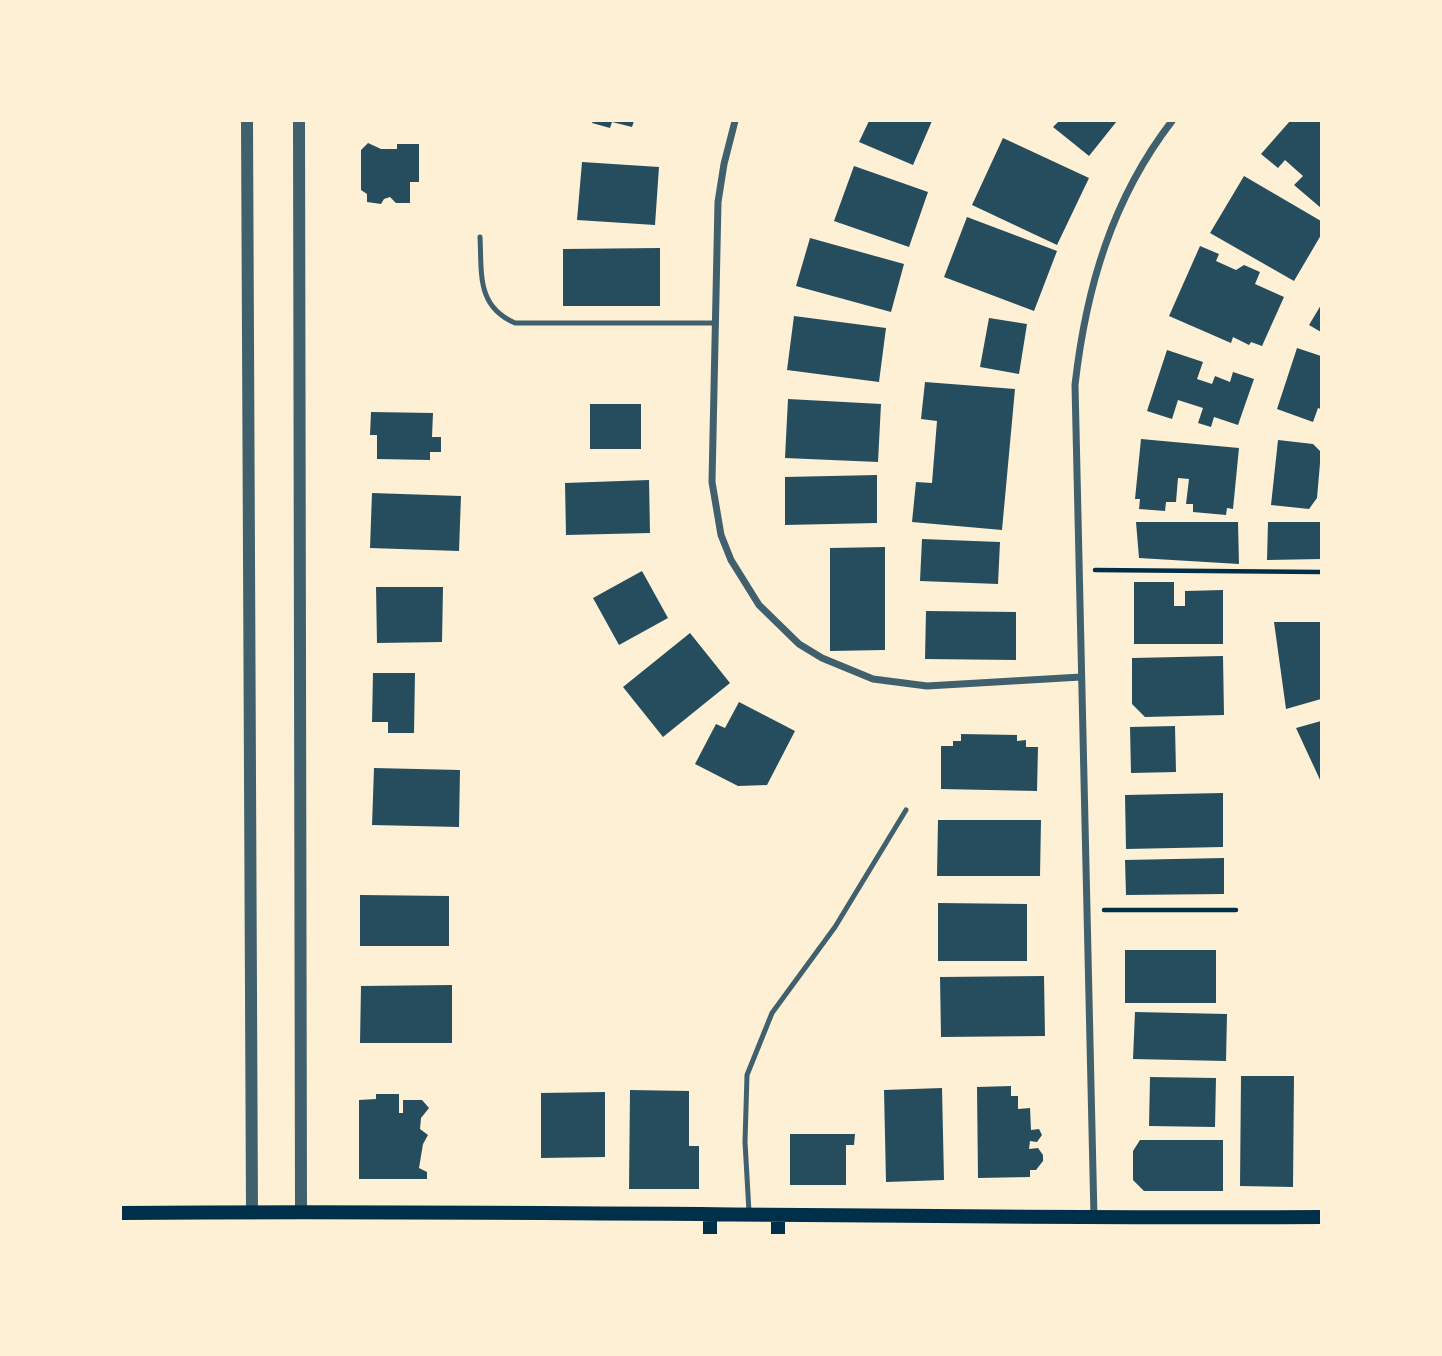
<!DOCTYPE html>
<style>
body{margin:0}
#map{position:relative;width:1442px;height:1356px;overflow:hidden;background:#fdf0d5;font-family:"Titillium Web",sans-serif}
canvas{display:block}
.frame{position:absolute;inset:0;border:122px solid #fdf0d5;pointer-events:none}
</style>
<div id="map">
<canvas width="1442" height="1356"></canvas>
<div class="frame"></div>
</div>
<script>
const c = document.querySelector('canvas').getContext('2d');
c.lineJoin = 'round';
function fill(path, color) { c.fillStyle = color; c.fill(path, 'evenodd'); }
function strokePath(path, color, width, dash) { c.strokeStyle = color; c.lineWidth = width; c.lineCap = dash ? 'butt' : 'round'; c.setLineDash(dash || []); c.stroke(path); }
fill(new Path2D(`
 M593,121H634L632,127L612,122L610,128L592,123Z
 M869,121H932L913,165L859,142Z
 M1059,121H1117L1089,156L1053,127Z
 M1290,121H1321V208L1294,185L1303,176L1285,160L1278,168L1261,154Z
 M1003,138L1089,178L1057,245L972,205Z
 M368,143L381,149H397V144H419V182H410V203H396L390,197L384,199L381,204L367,202V194L361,190V150Z
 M582,162L659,167L655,225L577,220Z
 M854,166L928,192L909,247L834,221Z
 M1244,176L1321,221V235L1294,281L1210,233Z
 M967,217L1057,251L1034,311L944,277Z
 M810,238L904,264L891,312L796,286Z
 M1200,246L1219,254L1216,261L1236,270L1244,265L1260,272L1255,284L1284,297L1262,346L1251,342L1249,345L1233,337L1231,343L1169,316Z
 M660,248V306H563V249Z
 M1321,305V332L1309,325Z
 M794,316L886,328L879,382L787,370Z
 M989,318L1027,324L1019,374L980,367Z
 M1297,348L1321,356V409L1318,408L1313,422L1277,409Z
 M1167,350L1203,362L1197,379L1212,384L1215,376L1230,382L1233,372L1254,379L1238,425L1214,417L1211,427L1198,423L1203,408L1178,400L1172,419L1147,411Z
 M925,382L1015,389L1002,530L912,522L916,482L932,483L937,421L921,419Z
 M788,399L881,404L878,462L785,458Z
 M590,404H641V449H590Z
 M371,412L433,413L432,437H441V452H430V460L377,459V435H370Z
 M1141,439L1239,448L1233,509L1227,508L1226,515L1193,512V504H1186L1189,479L1178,478L1176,502H1166L1165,511L1139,509L1140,499H1135Z
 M1278,440L1313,444L1321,452L1317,498L1309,509L1271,505Z
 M877,475V523L785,525V477Z
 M649,480L650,533L566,535L565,483Z
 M372,493L461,496L459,551L370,548Z
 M1136,522H1238L1239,564L1139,558Z
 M1268,522H1321V559L1267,560Z
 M922,539L1000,542L998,584L920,581Z
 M885,547V650L830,651V548Z
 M642,571L668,618L619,645L593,598Z
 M1134,582H1174V606H1185V591L1223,590V644H1134Z
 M376,587H443L442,642L377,643Z
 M926,611L1016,612V660L925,659Z
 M1274,622H1321V699L1286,709Z
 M690,633L730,683L663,737L623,687Z
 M1223,656L1224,715L1145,717L1132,704V658Z
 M373,673H415L414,733H388V722H372Z
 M739,702L795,731L767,785L738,786L695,764L716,724L725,728Z
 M1321,721V782L1296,728Z
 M1175,726L1176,772L1131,773L1130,727Z
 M961,734L1017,735V741L1026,740V747H1038L1037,791L941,789V746H953V741H961Z
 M374,768L460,770L459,827L372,825Z
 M1223,793V847L1126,849L1125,795Z
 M938,820H1041L1040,876H937Z
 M1224,858V894L1126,895L1125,860Z
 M360,895L449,896V946H360Z
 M938,903L1027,904V961H938Z
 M1125,950H1216V1003H1125Z
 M1044,976L1045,1036L941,1037L940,977Z
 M452,985V1043H360L361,986Z
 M1135,1012L1227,1014L1226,1061L1133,1059Z
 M1241,1076H1294L1293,1187L1240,1186Z
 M1150,1077L1216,1078L1215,1127L1149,1126Z
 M1011,1086V1096H1018V1109L1030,1108L1031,1130L1039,1129L1042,1135L1037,1142L1030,1141L1029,1149L1038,1148L1043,1155V1161L1036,1170H1030V1177L978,1178L977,1087Z
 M942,1088L944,1180L886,1182L884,1090Z
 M630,1090L689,1091V1146H699V1189H629Z
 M605,1092V1157L541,1158V1093Z
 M376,1094H399V1113H403V1100H422L429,1108L421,1118L420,1129L428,1135L423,1144L419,1168L427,1172V1179H359V1100L376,1099Z
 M790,1134H855L854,1145H846V1185H790Z
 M1140,1140H1223V1191H1144L1133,1180V1151Z`), '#264d5e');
strokePath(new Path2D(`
 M1095,570L1321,572
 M1104,910H1236`), '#003049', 4.5);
strokePath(new Path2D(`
 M480,237C482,273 476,306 515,323H716
 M749,1212L745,1142L747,1075L772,1013L835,927L906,810`), '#3f606c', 5);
strokePath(new Path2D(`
 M735,121L724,164L718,202L712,482L721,535L731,560L759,605L799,644L822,658L873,679L927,686L1081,677
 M1094,1217L1075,385C1086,288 1112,199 1172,121`), '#3f606c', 7);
strokePath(new Path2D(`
 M247,121L252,1211
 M299,121L301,1211`), '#3f606c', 12);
strokePath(new Path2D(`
 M121,1213C521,1209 921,1219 1321,1217
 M710,1235V1215
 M778,1235V1215`), '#003049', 14);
</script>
